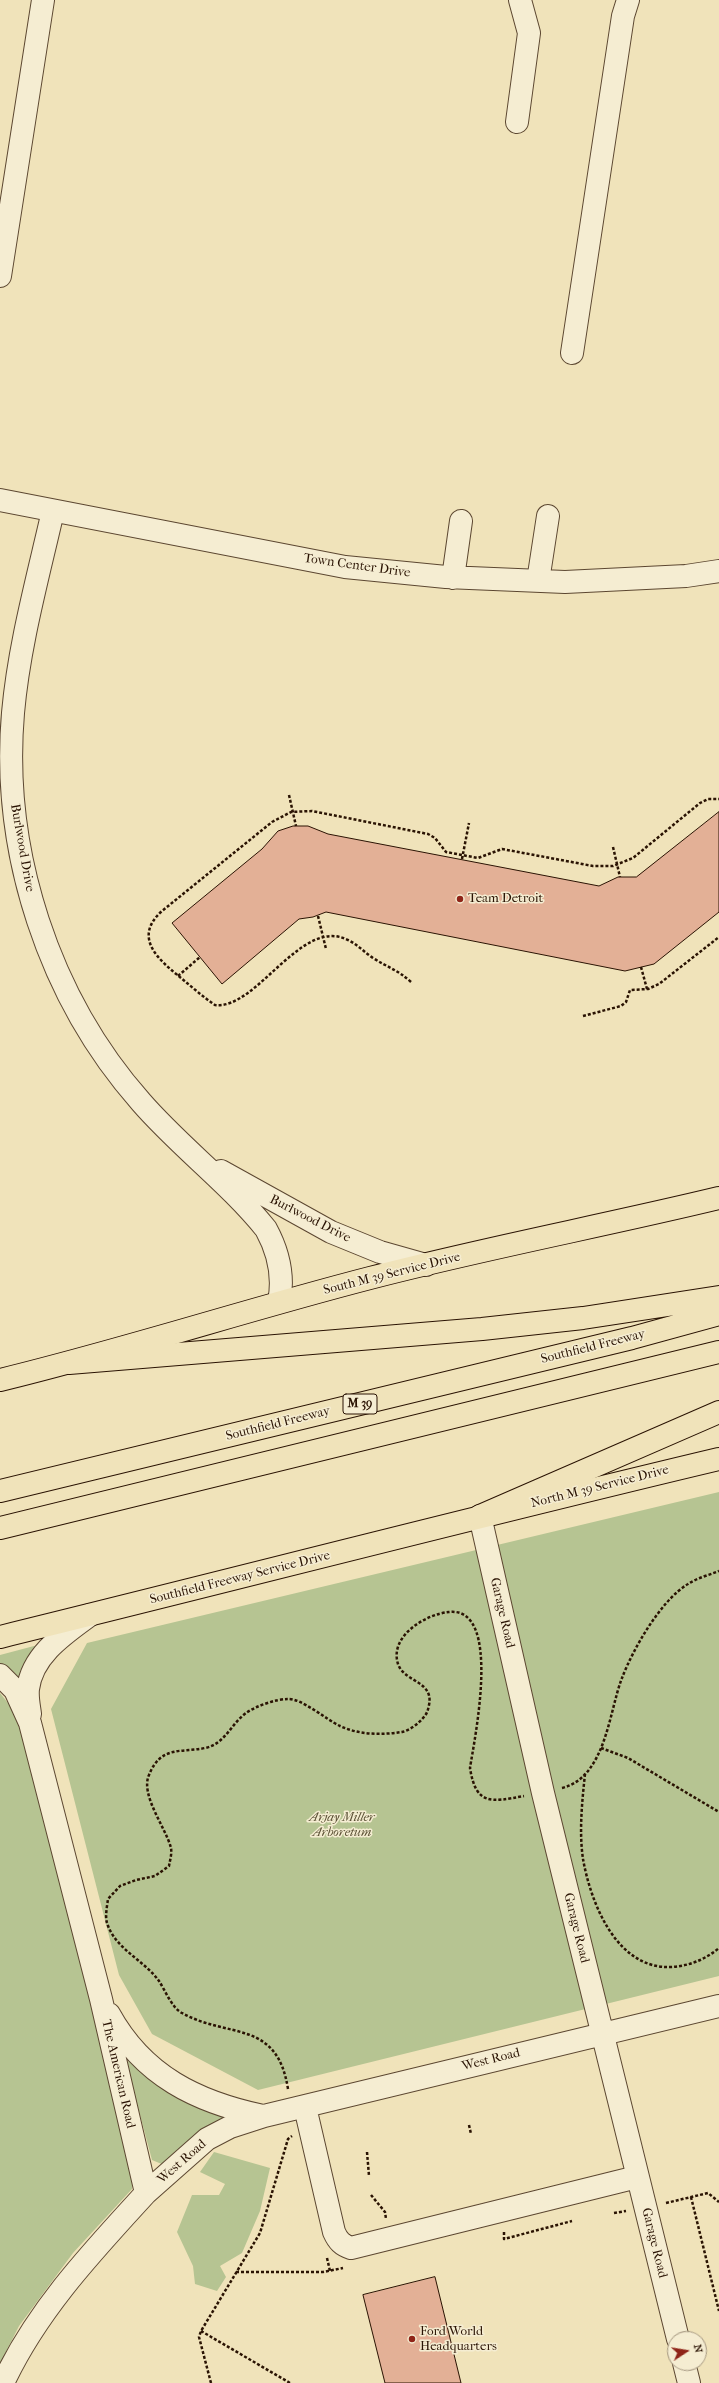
<!DOCTYPE html>
<style>
body{margin:0}
#map{position:relative;width:719px;height:2383px;overflow:hidden;background:#f0e3ba;font-family:"IM FELL French Canon",serif}
canvas{display:block}
.north{position:absolute;left:667px;top:2331px;width:40px;height:40px;box-sizing:border-box;background:#f5edd2;border:1px solid #a4967f;border-radius:50%;rotate:78deg;font-size:11px;font-weight:700;line-height:16px;text-align:center;color:#2a1303}
.north::after{content:'';display:block;margin:auto;width:14px;height:18px;background:#8f2418;clip-path:polygon(50% 0,100% 100%,50% 72%,0 100%)}
</style>
<div id="map">
<canvas width="719" height="2383"></canvas>
<div class="north">N</div>
</div>
<script>
const c = document.querySelector('canvas').getContext('2d');
c.lineJoin = 'round';
function fill(path, color) { c.fillStyle = color; c.fill(path, 'evenodd'); }
function strokePath(path, color, width, dash) { c.strokeStyle = color; c.lineWidth = width; c.lineCap = dash ? 'butt' : 'round'; c.setLineDash(dash || []); c.stroke(path); }
function drawText(font, color, halo, rows, align = 'center') {
  c.font = font + ' "IM FELL French Canon",serif'; c.lineWidth = 3; c.setLineDash([]); c.textBaseline = 'middle'; c.strokeStyle = halo; c.fillStyle = color; for (const [text, x, y, turn = 0] of rows) {
    c.save(); c.translate(x, y); c.rotate((+turn || 0) * Math.PI / 180); c.textAlign = isNaN(turn) ? turn : align; if (halo) c.strokeText(text, 0, 0); c.fillText(text, 0, 0); c.restore();
  }
}
fill(new Path2D(`
 M719,1492V1976L258,2090L152,2034L119,1975L51,1709L87,1643Z
 M34,1646L37,1647L21,1682L0,1664V1655Z
 M0,1693L16,1713L24,1730L132,2174V2189L73,2253L19,2326L0,2364Z
 M136,2059L219,2111L229,2121L164,2165L152,2160L126,2062Z
 M214,2152L270,2168L260,2211L242,2253L220,2266L226,2277L217,2291L195,2284L193,2266L177,2232L192,2195H219L225,2184L200,2172Z`), '#b6c492');
const building = new Path2D(`
 M719,812V912L654,964L625,971L326,912L313,917L299,919L222,984L172,923L262,849L278,831L293,826H308L328,834L599,886L618,877H636Z
 M435,2277L461,2383H385L363,2295Z`);
fill(building, '#e3b096');
strokePath(building, '#2a1303', 1);
const minor = new Path2D(`
 M517,122L529,33L520,0
 M0,276L43,0
 M572,353L623,16L628,0
 M0,500L345,567L446,577L565,582L686,576L719,571
 M53,511C38,577 19,645 13,713C1,852 49,998 141,1102C180,1147 229,1183 266,1229C278,1251 284,1277 279,1302
 M453,578L461,521
 M538,581L548,516
 M221,1171L331,1232L380,1252L426,1265
 M480,1516L543,1793L678,2339
 M0,1675L15,1690L30,1723L101,1999L146,2193C92,2252 37,2310 3,2383
 M30,1714C29,1706 27,1697 28,1689C32,1655 64,1634 90,1615
 M109,2014C143,2076 197,2102 263,2116
 M305,2107L334,2232C338,2241 342,2245 351,2248L637,2177
 M146,2193L207,2139L230,2127L264,2116L719,2006
 M684,2363L689,2383`);
const major = new Path2D(`
 M0,1380C124,1350 246,1310 370,1278C485,1248 603,1226 719,1198
 M0,1637C240,1578 479,1516 719,1459`);
const highway = new Path2D(`
 M69,1363L482,1329L583,1318L719,1297
 M0,1491L632,1338L719,1314
 M480,1516L719,1412
 M0,1528L719,1352`);
strokePath(minor, '#5c4731', 24);
strokePath(major, '#2a1303', 24);
strokePath(highway, '#2a1303', 24);
strokePath(new Path2D(`
 M289,795L296,826
 M613,847L620,877
 M462,859L469,823
 M318,916L326,949
 M641,967L647,989
 M178,976L200,957
 M411,982C398,970 387,967 373,958C364,952 357,944 348,940C301,916 257,1010 215,1005C203,997 192,987 181,978C159,960 132,938 162,911L272,822L291,812L312,811L428,834L435,838L446,852L478,858L502,849L593,866H613L633,858L700,803L708,799H719
 M583,1016L621,1006L626,1002L630,990L648,989L659,984L719,937
 M601,1748L628,1758L719,1812
 M585,1774C582,1802 579,1832 583,1859C591,1904 617,1970 672,1967C689,1966 706,1959 719,1948
 M562,1788C606,1777 609,1711 622,1678C633,1649 661,1600 688,1584C697,1578 709,1575 719,1571
 M288,2089C277,2019 229,2039 182,2013C172,2008 165,1990 159,1981C144,1960 115,1949 107,1923C105,1917 107,1906 108,1899L120,1886L136,1880L155,1876L169,1866C170,1860 172,1854 171,1848C166,1828 140,1795 149,1775C161,1745 181,1753 205,1748C225,1744 231,1724 246,1713C256,1706 276,1699 288,1699C301,1698 327,1720 340,1726C359,1735 382,1735 402,1732C410,1730 418,1724 423,1718C427,1714 428,1710 429,1705C434,1681 404,1682 398,1664C389,1636 426,1614 449,1612C503,1606 474,1741 470,1768C476,1806 491,1802 524,1796
 M469,2125L471,2134
 M367,2152L369,2176
 M371,2195L385,2212L386,2219
 M691,2197L719,2311
 M666,2203L708,2193L719,2202
 M614,2213L626,2211
 M504,2232V2239L572,2221
 M327,2258L330,2271
 M236,2272H323L343,2268
 M201,2331L290,2383
 M211,2383L199,2337L201,2331L260,2233L288,2139L292,2136`), '#2a1303', 2.5, [3, 2]);
strokePath(minor, '#f5edd2', 22);
strokePath(major, '#f0e3ba', 22);
strokePath(highway, '#f0e3ba', 22);
for (const [x, y, r, color] of [
 [460,899,4,"#8f2418"],
 [412,2339,4,"#8f2418"]
]) { const dot = new Path2D(); dot.arc(x, y, r, 0, 2 * Math.PI); c.fillStyle = color; c.fill(dot); strokePath(dot, '#f5edd2', 1.5); }
for (const [x, y, w] of [
 [360,1404,34]
]) { const box = new Path2D(); box.roundRect(x - w / 2, y - 10, w, 20, 3); c.fillStyle = '#f5edd2'; c.fill(box); strokePath(box, '#2a1303', 1); }
drawText('bold 12px', '#2a1303', null, [
 ["M 39",360,1404]
]);
drawText('13px', '#2a1303', '#f5edd2', [
 ["Town Center Drive",357,566,8],
 ["Burlwood Drive",22,848,80],
 ["Burlwood Drive",310,1219,27],
 ["South M 39 Service Drive",392,1274,-14],
 ["Southfield Freeway",593,1347,-14],
 ["Southfield Freeway",278,1424,-14],
 ["North M 39 Service Drive",600,1487,-14],
 ["Southfield Freeway Service Drive",240,1578,-14],
 ["Garage Road",502,1613,77],
 ["Garage Road",576,1928,76],
 ["West Road",491,2060,-14],
 ["The American Road",118,2074,77],
 ["West Road",182,2162,-41],
 ["Garage Road",654,2243,76]
]);
drawText('13px', '#2a1303', '#f5edd2', [
 ["Team Detroit",468,899],
 ["Ford World",420,2332],
 ["Headquarters",420,2347]
], 'left');
drawText('italic 13px', '#5b5135', '#f5edd2', [
 ["Arjay Miller",342,1818],
 ["Arboretum",342,1833]
]);
</script>
